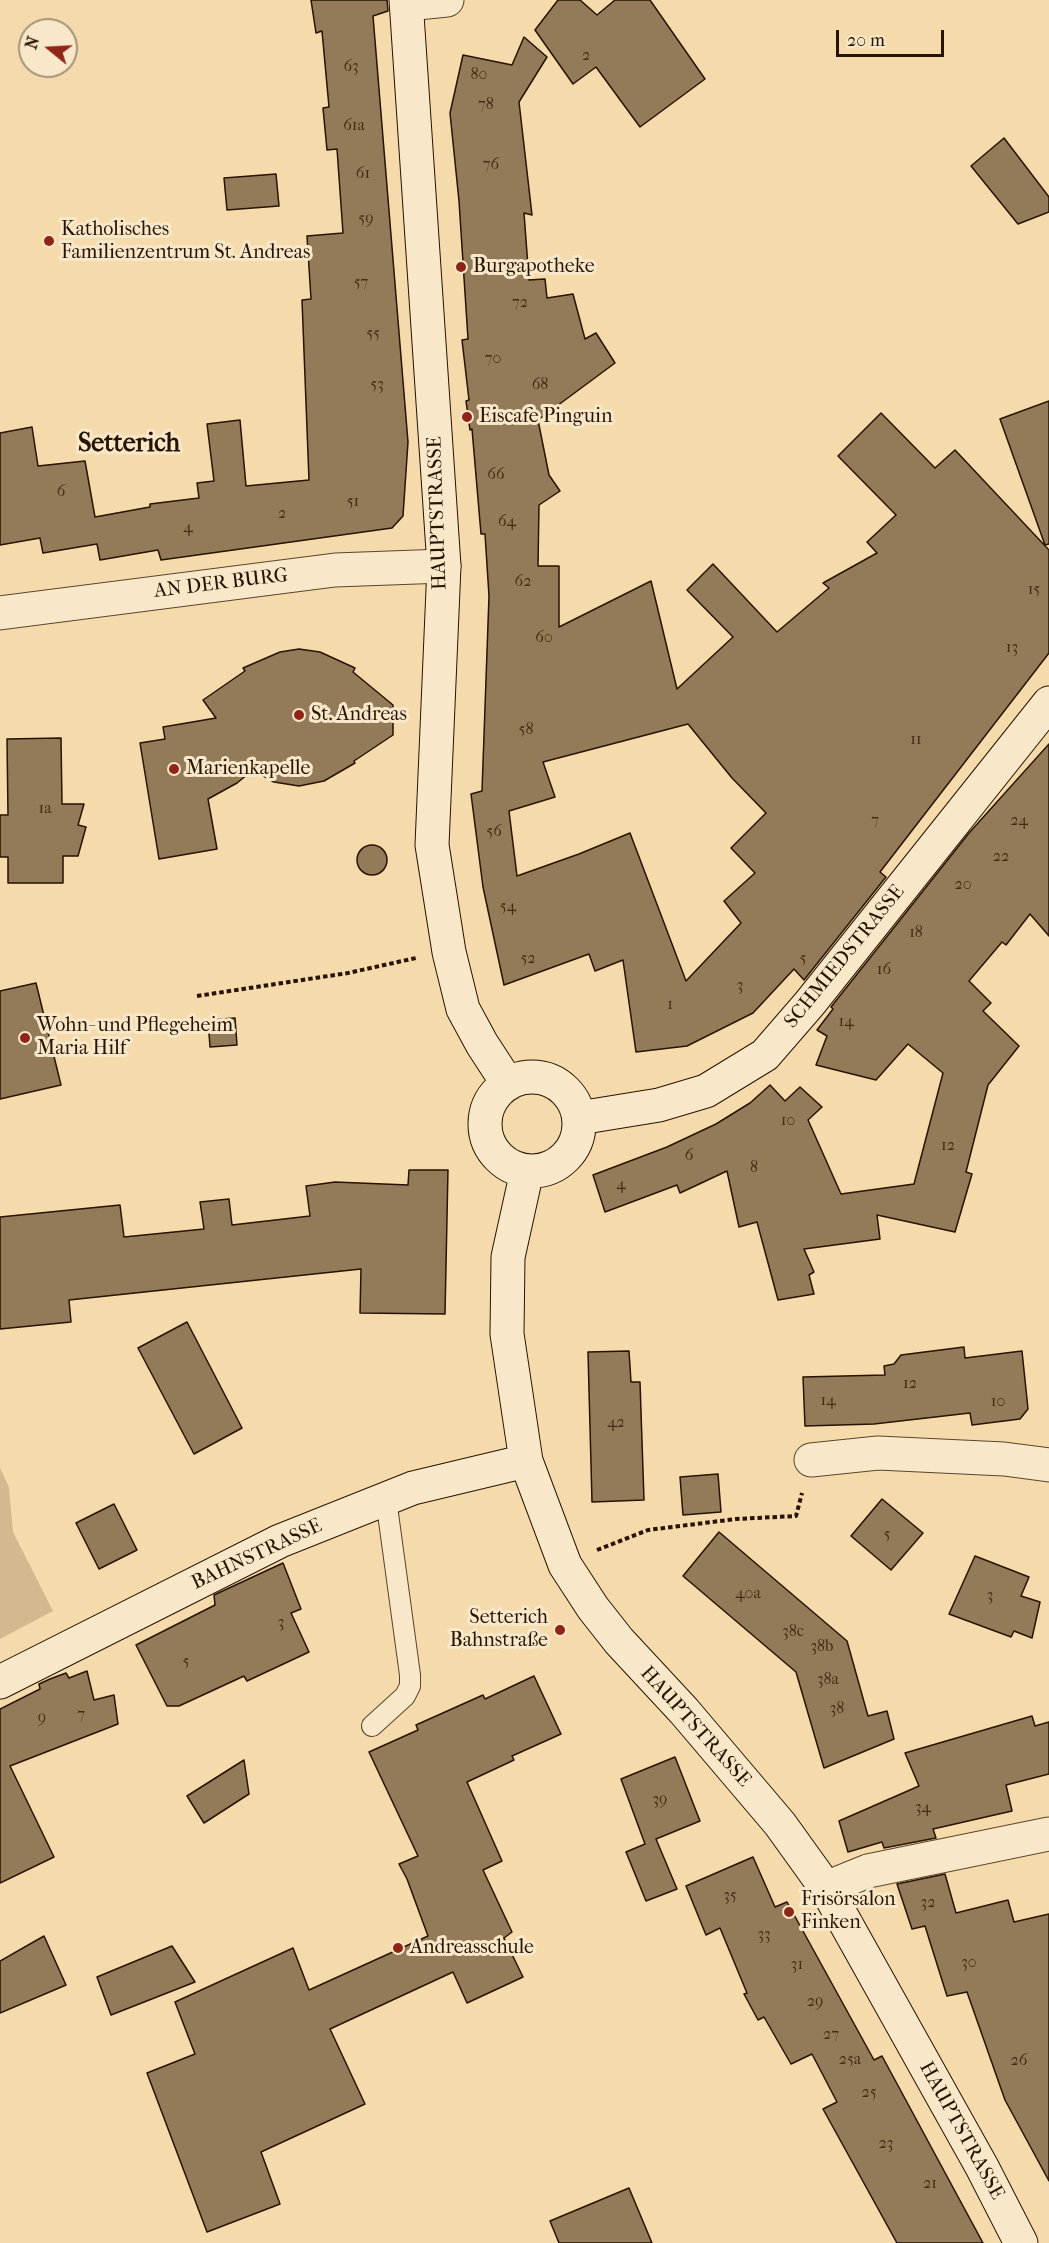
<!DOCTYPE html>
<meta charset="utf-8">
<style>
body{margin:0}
#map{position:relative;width:1049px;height:2243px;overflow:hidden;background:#f5dbac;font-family:"IM FELL French Canon",serif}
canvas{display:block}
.north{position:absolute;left:18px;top:18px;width:60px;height:60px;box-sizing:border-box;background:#f8e8c9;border:2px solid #a59279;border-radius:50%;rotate:288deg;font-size:16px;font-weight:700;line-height:24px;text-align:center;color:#281200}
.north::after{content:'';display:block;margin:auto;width:21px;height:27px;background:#8f2418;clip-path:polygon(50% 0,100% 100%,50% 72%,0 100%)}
.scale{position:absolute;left:836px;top:30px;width:108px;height:27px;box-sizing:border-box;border:3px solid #281200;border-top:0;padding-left:8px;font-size:18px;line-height:21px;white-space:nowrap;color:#281200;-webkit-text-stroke:4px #f8e8c9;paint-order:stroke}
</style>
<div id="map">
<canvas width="1049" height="2243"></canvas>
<div class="north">N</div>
<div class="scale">20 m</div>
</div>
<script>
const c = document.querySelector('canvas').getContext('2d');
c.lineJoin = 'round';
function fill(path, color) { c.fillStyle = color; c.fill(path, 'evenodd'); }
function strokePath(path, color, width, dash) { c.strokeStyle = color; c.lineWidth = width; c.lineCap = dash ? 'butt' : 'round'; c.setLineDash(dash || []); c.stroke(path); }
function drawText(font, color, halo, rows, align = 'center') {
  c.font = font + ' "IM FELL French Canon",serif'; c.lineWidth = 6; c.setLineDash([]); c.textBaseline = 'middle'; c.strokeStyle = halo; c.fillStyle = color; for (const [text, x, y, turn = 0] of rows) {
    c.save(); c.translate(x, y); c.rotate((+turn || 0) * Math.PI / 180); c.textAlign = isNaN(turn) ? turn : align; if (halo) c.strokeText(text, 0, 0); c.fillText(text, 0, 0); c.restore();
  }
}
fill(new Path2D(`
 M0,1468L9,1487L13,1532L53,1611L0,1639Z`), '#d2b98f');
const building = new Path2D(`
 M311,0H387L388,11L373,16L408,442L403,516L392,528L161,560L158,550L100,560L97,544L43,553L40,538L0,545V433L32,427L38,466L85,461L95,517L150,507V504L199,498L197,483L214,481L207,424L240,420L246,486L309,480L302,300L311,299L307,236L343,233L337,149L327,150L323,108L329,107L322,31L316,33Z
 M558,0H580L597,15L615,0H650L705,79L640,127L596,67L573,84L535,30Z
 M524,37L547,57L519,102L532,215L524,213L529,280L545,279L547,298L573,294L585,339L596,333L615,363L538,420L549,475L560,491L539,505L538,566H559V627L651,581L677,689L733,637L687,590L713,564L777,632L829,588L823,583L877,553L867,542L896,515L838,456L881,413L935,468L955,450L1049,550V653L880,872L886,877L804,980L794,969L753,1013L687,1046L636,1052L623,960L595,971L589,954L504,985L483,887L471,794L482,791L489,596L485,534H481L472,429L470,430L466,401L469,400L462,340L468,339L459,201L450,113L463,55L512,65ZM688,724L732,778L766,813L731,848L755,873L724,901L741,923L686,981L630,833L579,854L517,876L509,811L555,797L543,762Z
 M1004,138L1049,197V212L1018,224L971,166Z
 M276,174L279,206L227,210L224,178Z
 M1049,401V544L1045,545L1000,419Z
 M299,649L320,652L355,668L353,672L393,705V735L354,761L355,763L324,781L299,786L274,782L253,770L237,783L208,799L217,849L159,859L140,743L165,739L163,727L216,718L203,700L245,671L243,668L280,652Z
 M61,738L62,804H84L78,825L86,827L78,856H63V883H8V857H0V815H8L7,739Z
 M1049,744V936L1030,914L1006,945L1002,942L969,981L991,1003L983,1011L1019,1046L988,1085L966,1172L972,1174L955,1232L877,1215L880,1239L804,1249L814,1272L809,1275L814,1294L778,1300L757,1222L739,1227L727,1171L680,1193L677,1185L605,1212L593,1175L667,1147L716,1124L750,1103L770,1085L785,1101L800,1087L822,1107L808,1120L841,1194L914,1184L943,1073L908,1044L876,1080L816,1065L827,1036L817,1030L833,1009L831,1007L969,833Z
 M357 860a15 15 0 1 1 30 0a15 15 0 1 1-30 0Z
 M36,983L61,1085L0,1099V991Z
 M235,1018L237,1045L210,1047L208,1020Z
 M409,1170H448L445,1314L360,1313L361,1269L69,1300L71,1322L0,1329V1217L120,1205L124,1237L204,1229L200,1202L229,1199L232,1225L310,1216L306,1186L335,1182L408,1185Z
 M187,1322L242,1428L194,1454L138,1348Z
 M964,1347L965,1358L1022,1351L1028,1409L1020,1419L972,1425L970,1413L874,1424L805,1426L803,1377L885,1375L884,1366L894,1364L901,1355Z
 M629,1351L631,1382H640L644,1500L592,1502L588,1352Z
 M718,1474L721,1512L683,1515L680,1477Z
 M882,1499L923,1533L891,1570L851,1536Z
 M114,1504L137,1550L99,1569L76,1523Z
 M719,1532L847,1641L868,1716L887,1711L894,1739L824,1768L796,1672L683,1576Z
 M975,1556L1029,1577L1021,1596L1040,1602L1032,1638L1014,1631L1011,1637L949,1614Z
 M283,1563L301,1609L291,1613L309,1652L247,1681L244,1676L179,1706H167L136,1645L215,1605L214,1595Z
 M87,1671L94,1700L114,1695L118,1724L10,1766L54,1857L0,1883V1709L40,1689L39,1684L50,1679L66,1673L69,1678Z
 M534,1676L561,1734L512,1756L514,1760L467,1782L502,1861L483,1870L512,1932L504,1938L523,1977L467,2003L453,1972L330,2029L365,2104L261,2152L280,2204L207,2232L147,2073L195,2054L175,2002L293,1948L309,1990L428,1936L407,1879L399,1864L418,1856L369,1752L418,1730L416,1725L483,1695L485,1699Z
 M1032,1716L1035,1726L1049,1722V1774L1006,1785L1012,1811L933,1829L936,1838L884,1848L882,1842L848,1852L839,1821L919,1786L905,1753Z
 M675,1757L700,1821L656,1839L677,1889L646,1901L626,1852L645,1844L621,1779Z
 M244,1760L249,1794L204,1823L187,1796Z
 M753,1857L775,1907L787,1902L874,2060L882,2056L983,2243H897L823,2109L837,2102L812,2054L791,2064L764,2017L758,2020L744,1994L747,1993L720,1928L706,1935L686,1886Z
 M945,1874L956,1913L1008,1900L1014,1922L1049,1914V2181L1005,2100L967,1992L947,1996L925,1926L912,1929L897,1884Z
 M44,1936L66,1985L0,2013V1961Z
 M172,1946L195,1982L111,2015L97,1977Z
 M629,2188L652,2243H559L550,2221Z`);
fill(building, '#937b59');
strokePath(building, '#281200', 1.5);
const lane = new Path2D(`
 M372,1726L405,1696L410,1686V1675L386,1499`);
const street = new Path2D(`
 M407,4L447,0
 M0,613L335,570L444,566
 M811,1460L878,1453L1004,1459L1049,1465
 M826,1888L868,1871L1049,1834`);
const secondary = new Path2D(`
 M406,0L444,566L432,845L449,952L463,1009L482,1044L508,1084
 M485 1124a47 47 0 1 1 94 0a47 47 0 1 1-94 0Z
 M579,1118L659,1105L706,1091L765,1055L810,1003L1049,703
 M527,1171L508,1257L507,1334L526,1461L565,1565L593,1608L619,1641L684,1711L780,1824L826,1888L982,2167L1021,2243
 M0,1682L280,1541L413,1488L526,1461`);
strokePath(lane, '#5b442b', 22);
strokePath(street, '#5b442b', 35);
strokePath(secondary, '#281200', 35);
strokePath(new Path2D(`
 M197,996L348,973L416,958
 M597,1550L648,1530L736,1519L796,1516L802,1493`), '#281200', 4, [4.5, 3]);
strokePath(lane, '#f8e8c9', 20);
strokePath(street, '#f8e8c9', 33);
strokePath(secondary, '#f8e8c9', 33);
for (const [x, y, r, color] of [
 [49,241,6,"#8f2418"],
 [461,267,6,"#8f2418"],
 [467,417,6,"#8f2418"],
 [299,715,6,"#8f2418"],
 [174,769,6,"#8f2418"],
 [25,1038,6,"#8f2418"],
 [560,1630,6,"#8f2418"],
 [789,1912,6,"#8f2418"],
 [398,1948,6,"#8f2418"]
]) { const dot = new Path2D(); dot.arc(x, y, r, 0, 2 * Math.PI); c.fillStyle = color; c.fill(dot); strokePath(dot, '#f8e8c9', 2); }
drawText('16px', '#432c16', null, [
 ["2",586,56],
 ["63",351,67],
 ["80",479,75],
 ["78",486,105],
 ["61a",354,126],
 ["76",491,165],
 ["61",363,174],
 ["59",366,219],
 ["57",361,283],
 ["72",520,303],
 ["55",373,334],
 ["70",493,359],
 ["53",377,385],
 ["68",540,385],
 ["66",496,475],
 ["6",61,492],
 ["51",353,502],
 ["2",282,514],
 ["64",507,522],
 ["4",188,528],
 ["62",523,582],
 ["15",1034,590],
 ["60",544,638],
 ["13",1012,648],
 ["58",526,730],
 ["11",916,740],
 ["1a",45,809],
 ["7",875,821],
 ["24",1019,821],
 ["56",494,832],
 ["22",1001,857],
 ["20",963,885],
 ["54",508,907],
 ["18",916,933],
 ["52",528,959],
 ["5",803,959],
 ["16",884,970],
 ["3",740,986],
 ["1",670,1005],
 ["14",846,1022],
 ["10",788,1121],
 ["12",948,1146],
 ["6",689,1156],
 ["8",754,1168],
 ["4",621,1185],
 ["12",910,1384],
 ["14",828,1401],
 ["10",998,1402],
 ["42",616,1423],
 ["5",887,1535],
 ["40a",748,1594],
 ["3",990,1596],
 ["3",281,1623],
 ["38c",793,1632],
 ["38b",822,1647],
 ["5",186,1662],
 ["38a",828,1680],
 ["38",837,1709],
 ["7",81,1715],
 ["9",42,1718],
 ["39",660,1800],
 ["34",923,1808],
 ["35",730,1896],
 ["32",928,1903],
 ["33",764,1935],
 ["30",969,1963],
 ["31",797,1965],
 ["29",815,2002],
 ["27",831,2035],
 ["25a",850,2060],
 ["26",1019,2061],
 ["25",869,2093],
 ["23",886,2144],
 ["21",930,2184]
]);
drawText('20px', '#281200', '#f8e8c9', [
 ["Katholisches",61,230],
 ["Familienzentrum St. Andreas",61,253],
 ["Burgapotheke",473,267],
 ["Eiscafe Pinguin",479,417],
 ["St. Andreas",311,715],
 ["Marienkapelle",186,769],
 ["Wohn- und Pflegeheim",37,1026],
 ["Maria Hilf",37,1049],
 ["Setterich",548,1618,"right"],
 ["Bahnstraße",548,1641,"right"],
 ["Frisörsalon",801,1900],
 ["Finken",801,1923],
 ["Andreasschule",410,1948]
], 'left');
drawText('20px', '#281200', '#f8e8c9', [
 ["HAUPTSTRASSE",438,513,-92],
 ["AN DER BURG",221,584,-7],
 ["SCHMIEDSTRASSE",845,957,-51],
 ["BAHNSTRASSE",257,1555,-25],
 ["HAUPTSTRASSE",695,1727,48],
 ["HAUPTSTRASSE",961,2131,61]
]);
drawText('bold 26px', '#281200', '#f8e8c9', [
 ["Setterich",129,445]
]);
</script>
